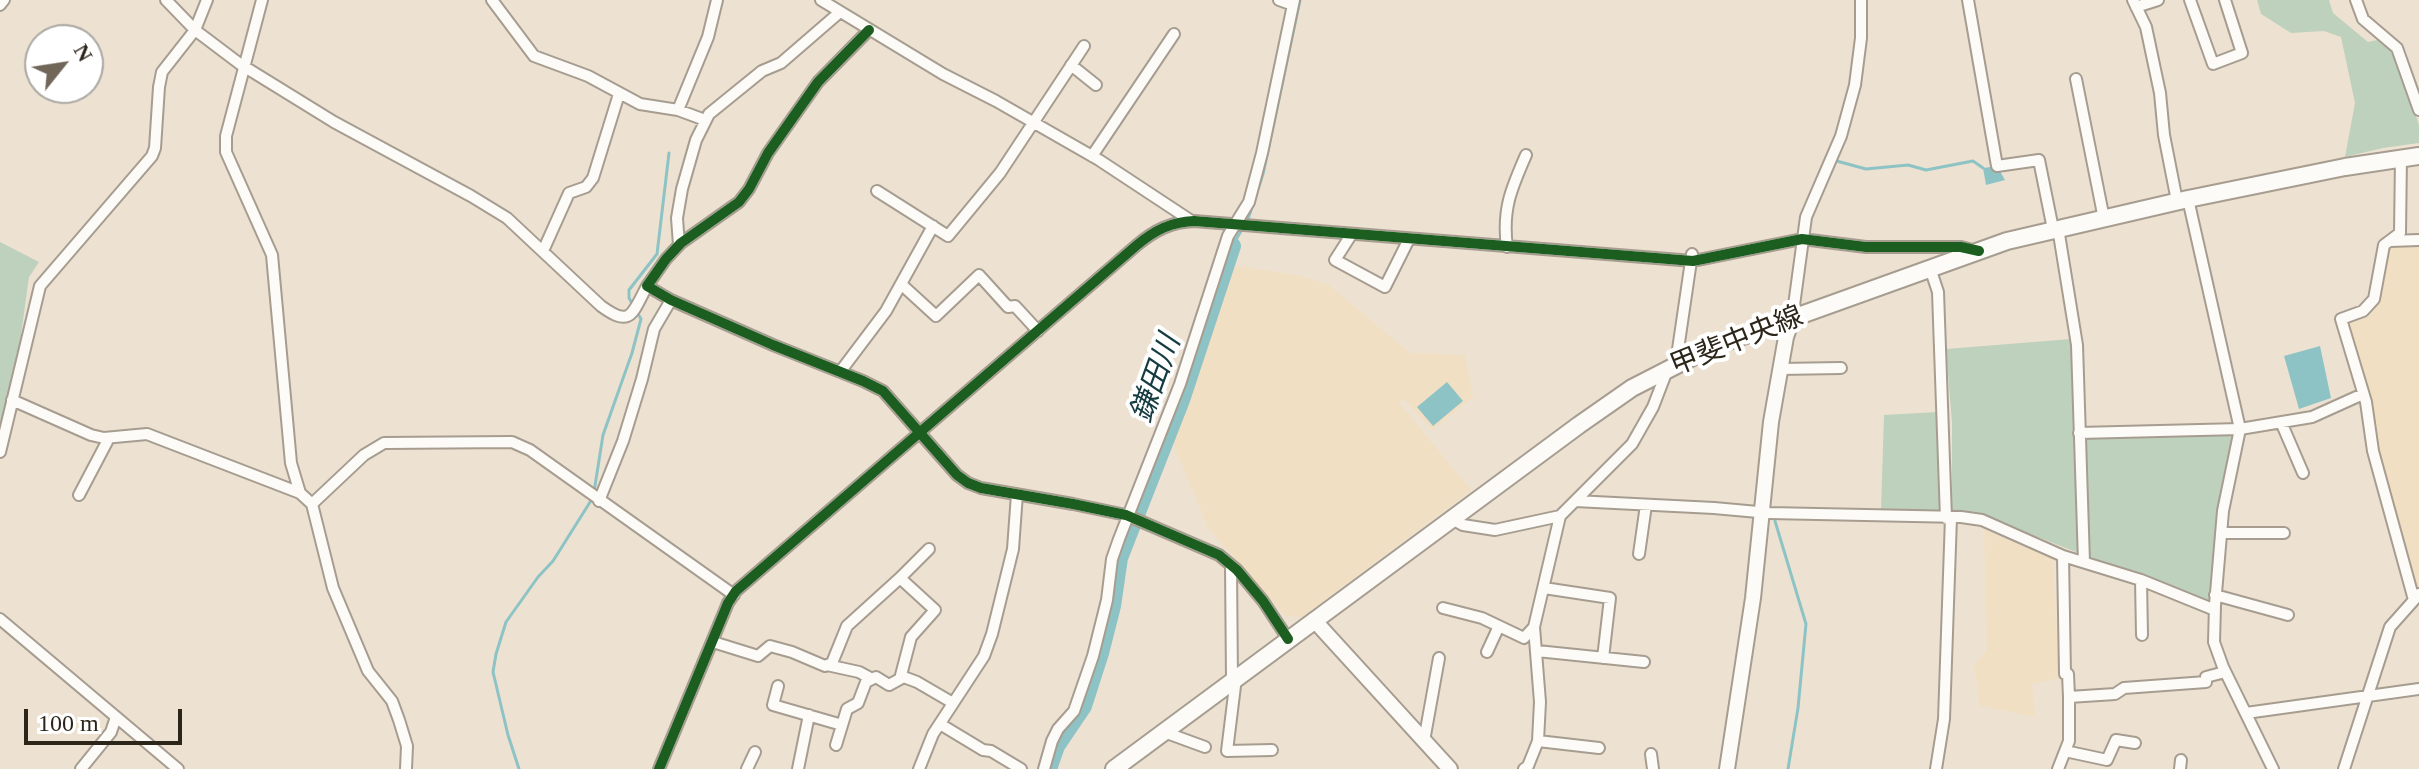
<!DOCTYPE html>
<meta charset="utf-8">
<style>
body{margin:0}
#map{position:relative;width:2419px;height:769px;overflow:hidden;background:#ede2d1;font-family:"Times New Roman",serif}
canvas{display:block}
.north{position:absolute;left:24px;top:24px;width:80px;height:80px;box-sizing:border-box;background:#fff;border:2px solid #aba8a3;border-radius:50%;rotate:60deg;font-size:22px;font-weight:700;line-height:32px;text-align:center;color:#2c2519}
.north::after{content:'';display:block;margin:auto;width:28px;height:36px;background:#706759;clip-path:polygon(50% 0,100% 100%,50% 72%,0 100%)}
.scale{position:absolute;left:24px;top:709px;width:158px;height:36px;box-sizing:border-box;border:4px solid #2c2519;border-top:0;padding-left:10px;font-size:24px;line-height:28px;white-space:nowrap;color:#2c2519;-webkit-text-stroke:6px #fff;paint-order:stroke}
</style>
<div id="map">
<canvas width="2419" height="769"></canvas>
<div class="north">N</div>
<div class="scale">100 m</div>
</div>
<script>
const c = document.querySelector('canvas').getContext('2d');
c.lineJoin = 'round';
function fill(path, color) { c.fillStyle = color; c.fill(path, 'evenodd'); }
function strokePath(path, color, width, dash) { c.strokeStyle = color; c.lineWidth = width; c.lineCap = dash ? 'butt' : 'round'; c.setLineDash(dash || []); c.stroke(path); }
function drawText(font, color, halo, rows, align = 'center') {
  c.font = font + ' "Times New Roman","Noto Sans JP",serif'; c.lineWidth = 8; c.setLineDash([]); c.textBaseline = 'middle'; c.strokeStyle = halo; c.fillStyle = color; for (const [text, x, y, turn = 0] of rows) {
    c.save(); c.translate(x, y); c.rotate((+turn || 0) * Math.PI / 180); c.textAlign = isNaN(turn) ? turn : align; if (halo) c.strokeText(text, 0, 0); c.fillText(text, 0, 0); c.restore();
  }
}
fill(new Path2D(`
 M2419,244V586L2415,589L2376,447L2346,325L2350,318L2370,316L2380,299L2386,249L2396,245Z
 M1232,265L1301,276L1329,285L1410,353L1465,355L1473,397L1432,430L1404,399L1399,403L1471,490L1302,617L1285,616L1208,528L1170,436Z
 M1984,530L2052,557L2060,678L2032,684L2035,717L1980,706L1974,666L1987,650Z`), '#f1dfc3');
fill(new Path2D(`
 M2257,0H2329L2333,13L2368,42L2377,40L2393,48L2419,125V143L2383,148L2345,157L2355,103L2341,37L2324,31L2291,33L2261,14Z
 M0,242L39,262L29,277L12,400L0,444Z
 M2071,339L2081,554L1977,513L1952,511V423L1946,349Z
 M1938,412L1942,513L1881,510L1884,415Z
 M2238,431L2213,608L2085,556L2081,435Z`), '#bed1bd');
fill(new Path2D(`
 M1997,166L2005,180L1986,185L1983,168Z
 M2320,346L2331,398L2299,409L2284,356Z
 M1447,382L1463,401L1433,426L1417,407Z`), '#8ec3c6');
strokePath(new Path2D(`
 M1833,160L1866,169L1908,165L1926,170L1973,161L1983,168
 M1247,222L1263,174L1300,0
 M1232,246L1243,228
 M633,305L629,298V290L657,254L669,153
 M594,492L603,435L632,353L641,319L637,312
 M1775,521L1806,624L1798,708L1788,769
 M519,769L508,735L493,672L496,654L506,622L538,577L553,561L592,499`), '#8ec3c6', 3);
strokePath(new Path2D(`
 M1048,769L1056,746L1083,706L1100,653L1112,606L1119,558L1181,400L1232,246`), '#8ec3c6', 18);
const minor = new Path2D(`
 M166,0L195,30L240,64L334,122L471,196L507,218L601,306C631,328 632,314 647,286
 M262,0L226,136V152L272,255L291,463L300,493
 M492,0L534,56L588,76L640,104L678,110L705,120
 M821,0L943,74L996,101L1099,160L1190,220
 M1279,0L1293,5
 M1968,0L1997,166L2039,160L2053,229
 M2133,0L2146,27L2160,93L2164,135L2177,201
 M2190,0L2213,64L2242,53L2225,0
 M2356,0L2363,19L2397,48L2419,110
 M0,5L4,0
 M2136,7L2158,0
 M869,30L818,82L768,153L749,189L739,202L681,243L666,259L647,286L671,300L773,345L863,381L883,391L957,475L968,483L981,488L1073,504L1126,515L1219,555L1237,570L1263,601L1288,639
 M1071,65L1096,85
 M2076,79L2104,219
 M678,110L708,37L717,0
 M1092,156L1174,34
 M2401,157L2400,233L2384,245L2374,299L2363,311L2341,319L2366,402L2373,451L2414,600L2419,594
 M877,191L948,236L1000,173L1084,46
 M2188,199L2240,429L2223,511L2215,605L2214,642L2223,667L2273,769
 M2058,228L2077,345L2084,562
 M1351,235L1335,260L1385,287L1409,239
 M2390,241L2419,240
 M679,245L677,218L682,189L696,140L709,114L762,71L781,63L840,12
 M1507,247C1502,210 1511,189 1526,155
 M543,251L569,193L586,187L593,178L619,94
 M1930,268L1938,292L1946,518
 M901,284L936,316L979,275L1008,307L1015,306L1038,331
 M1792,320L1806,217L1841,136L1855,85L1861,38V0
 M1676,363L1692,254
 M1780,369L1841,368
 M840,372L886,311L933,226
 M12,400L91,435L104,438L147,434L300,493L312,504L333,588L368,671L392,701L399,720L407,746L406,769
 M2281,422L2303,473
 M2079,433L2240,429L2312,417L2363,394
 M0,452L40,286L152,156L155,148L159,87L162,72L195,30L207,0
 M79,495L109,438
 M599,501L623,441L642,379L654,329L671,300
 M1575,501L1714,508L1769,513L1961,517L1982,520L2063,556L2141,580L2215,610
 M312,504L364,455L384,443L512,442L530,450L734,595
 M1452,519L1463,525L1495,530L1560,516
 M2221,533H2284
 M1639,554L1646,505
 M2063,556L2065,674H2068L2069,697
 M1231,565L1232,681
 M2141,580L2142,635
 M1544,588L1610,598L1603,658
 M2215,595L2288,615
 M1443,608L1482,618L1524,638L1534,627
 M0,619L178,769
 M713,642L758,656L770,646L792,652L825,666L832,663L847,626L900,578L929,549
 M1537,651L1644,662
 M1487,652L1499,626
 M827,665L859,672L872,679
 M901,676L917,682L953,703
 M1236,678L1227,751L1272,750
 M778,686L773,705L842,725
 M2246,713L2419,689
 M940,724L983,750L991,751L1021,769
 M1164,732L1205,747
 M1424,741L1439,658
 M1538,741L1599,748
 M836,745L847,709L858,703L866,682L876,677L889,685L900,679L911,637L935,610L900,578
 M2065,751L2107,760L2116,740L2135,743
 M1651,754L1653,769
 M81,769L111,732L116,717
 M659,769L728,603L736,591L1137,245C1155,230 1171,222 1194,221L1693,261L1802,239L1866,247H1961L1976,251
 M747,769L755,752
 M798,769L809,715
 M919,769L933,734L984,656L992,634L1013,549L1017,494
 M1044,769L1052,741L1058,729L1074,711L1093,656L1107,600L1112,559L1119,539L1180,384L1228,236L1249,202L1262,153L1294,0
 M1524,769L1528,766L1538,741L1540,702L1534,627L1560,516L1632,444L1653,407L1668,368
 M1936,769L1944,719L1951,517
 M2058,769L2069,741V697L2115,694L2124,688L2206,682V677L2225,672
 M2180,769L2181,760
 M2344,769L2390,627L2414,600`);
const tertiary = new Path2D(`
 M1314,620L1450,769
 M1727,769L1753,598L1771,422L1786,337L1792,320`);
const primary = new Path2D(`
 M1114,769L1579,425L1632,388L1712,347L2007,241L2188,199L2345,167L2419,156`);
strokePath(minor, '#a69d90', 14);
strokePath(tertiary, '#a69d90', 18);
strokePath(primary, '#a69d90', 20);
strokePath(minor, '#fcfbf8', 10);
strokePath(tertiary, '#fcfbf8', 14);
strokePath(primary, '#fcfbf8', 16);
strokePath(new Path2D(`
 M869,30L818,82L768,153L749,189L739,202L681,243L666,259L647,286L671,300L773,345L863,381L883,391L957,475L968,483L981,488L1073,504L1126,515L1219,555L1237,570L1263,601L1288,639
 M659,769L728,603L736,591L1137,245C1155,230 1171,222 1194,221L1693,261L1802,239L1866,247H1961L1979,251`), '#1b5e20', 10);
drawText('28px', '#2c2519', '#fff', [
 ["甲斐中央線",1737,342,-22]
]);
drawText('italic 30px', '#143b40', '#fff', [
 ["鎌田川",1157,379,-70]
]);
</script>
